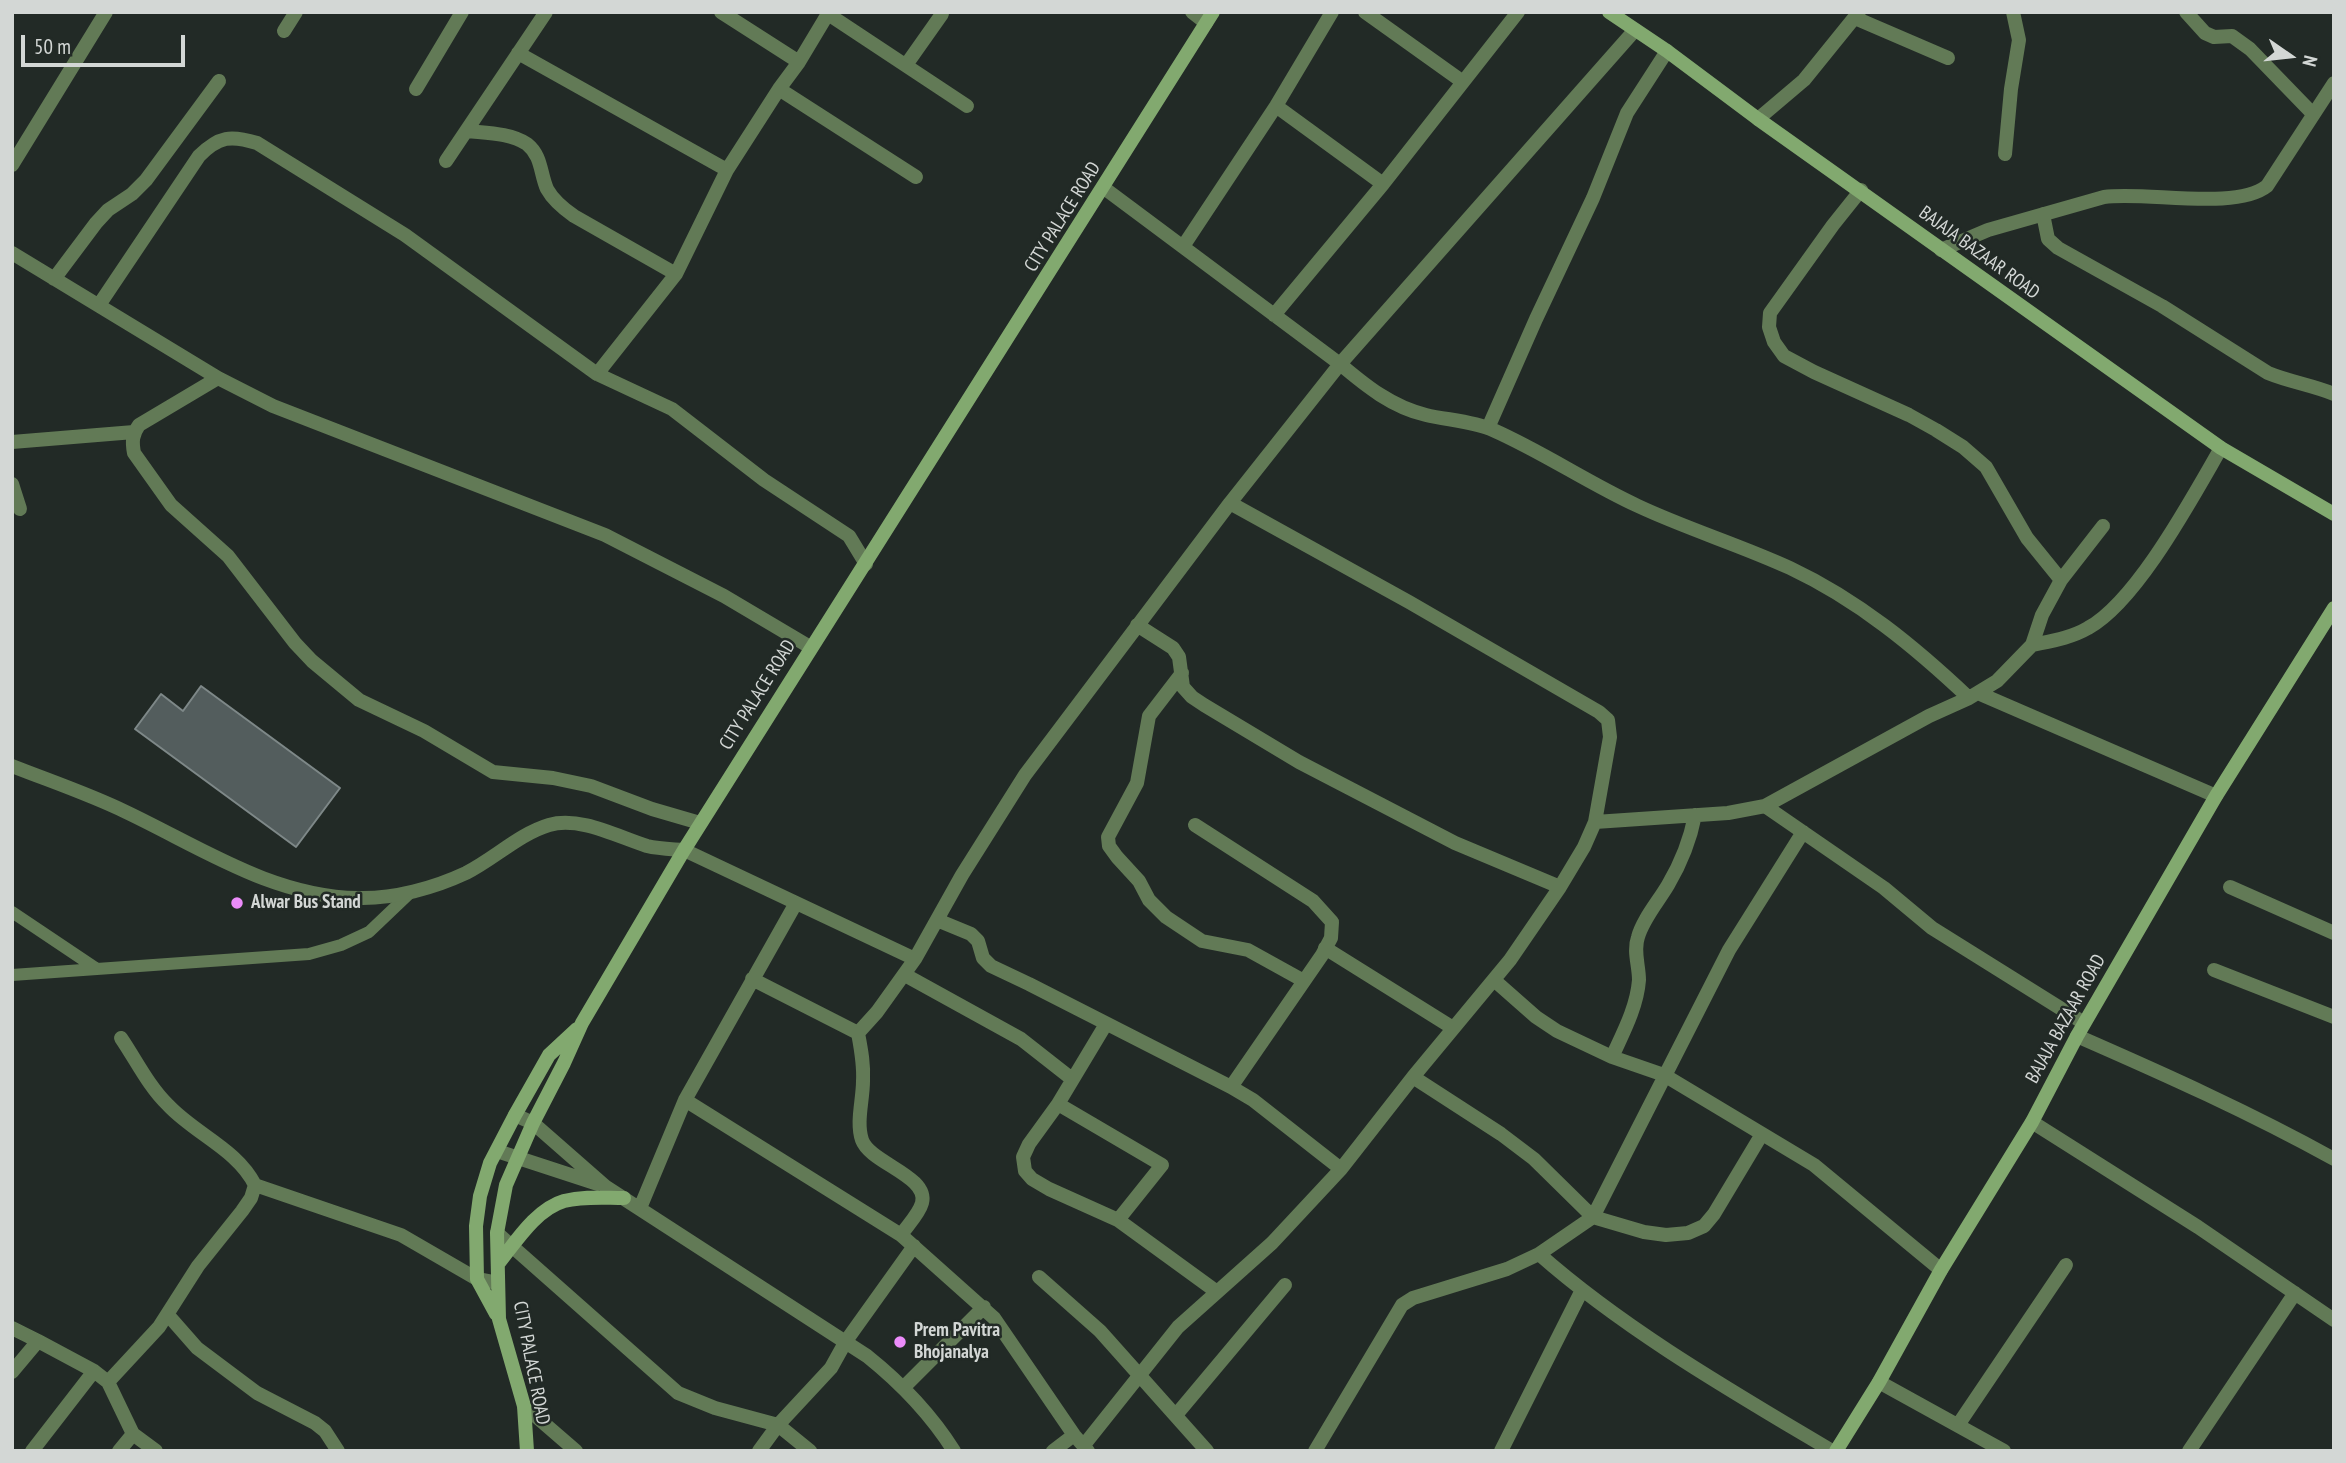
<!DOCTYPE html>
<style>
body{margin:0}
#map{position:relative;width:2346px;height:1463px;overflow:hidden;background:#222a26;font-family:"PT Sans Narrow",sans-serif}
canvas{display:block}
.frame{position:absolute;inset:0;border:14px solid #d3d7d5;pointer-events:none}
.north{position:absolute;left:2255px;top:21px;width:70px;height:70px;-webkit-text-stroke:5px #222a26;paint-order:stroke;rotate:104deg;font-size:19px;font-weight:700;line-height:28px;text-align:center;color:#d3d7d5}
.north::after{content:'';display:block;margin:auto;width:24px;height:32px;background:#d3d7d5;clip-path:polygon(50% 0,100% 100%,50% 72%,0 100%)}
.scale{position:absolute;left:21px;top:35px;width:164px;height:32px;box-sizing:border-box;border:4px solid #d3d7d5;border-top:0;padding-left:9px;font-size:21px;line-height:24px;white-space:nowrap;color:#d3d7d5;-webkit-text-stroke:5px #222a26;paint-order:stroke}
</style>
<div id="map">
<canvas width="2346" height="1463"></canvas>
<div class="frame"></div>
<div class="north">N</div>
<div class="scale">50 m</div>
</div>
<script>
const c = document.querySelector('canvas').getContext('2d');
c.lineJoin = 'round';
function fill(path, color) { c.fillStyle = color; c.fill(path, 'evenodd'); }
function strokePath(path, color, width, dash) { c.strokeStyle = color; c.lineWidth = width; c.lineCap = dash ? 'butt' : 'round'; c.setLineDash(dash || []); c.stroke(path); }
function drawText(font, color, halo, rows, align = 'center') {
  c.font = font + ' "PT Sans Narrow",sans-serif'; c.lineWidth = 5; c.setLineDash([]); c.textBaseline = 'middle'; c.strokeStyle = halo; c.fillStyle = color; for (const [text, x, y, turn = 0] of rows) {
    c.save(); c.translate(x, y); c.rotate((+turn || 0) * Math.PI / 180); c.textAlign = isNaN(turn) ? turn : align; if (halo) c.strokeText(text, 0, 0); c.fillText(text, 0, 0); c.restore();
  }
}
const building = new Path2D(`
 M201,686L340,788L296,847L135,729L161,694L183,711Z`);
fill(building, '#535d5d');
strokePath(building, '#7e8888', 2);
strokePath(new Path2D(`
 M12,912L97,969
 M12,975L309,954L341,945L369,932L411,892`), '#627a56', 12);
strokePath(new Path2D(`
 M721,12L799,62
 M1192,12L1206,23
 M1365,12L1463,82
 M2186,12L2205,33L2214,37L2232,36L2250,49L2312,113
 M828,14L967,106
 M1855,18L1948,58
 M284,31L296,12
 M518,53L727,170
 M906,65L942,14
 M416,89L462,12
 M779,89L916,177
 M1276,106L1383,184
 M1758,119L1804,80L1859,12
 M468,131C487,133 511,133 527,144C542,156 540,173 547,189C553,200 564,209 574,216L676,274
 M2005,154L2011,89L2019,40L2013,12
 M446,161L546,12
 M12,165L106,12
 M1104,188L1340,364C1366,386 1392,407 1426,415C1447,420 1473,421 1493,430C1543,452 1588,483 1638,506C1687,529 1740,545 1790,568C1858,600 1915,647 1969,698
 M1861,190L1833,225L1770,313L1769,327L1774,342L1784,356L1814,372L1909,415L1936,430L1963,447L1986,467L2027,538L2061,580
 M2043,214L2048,239L2058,248L2162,306L2268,373C2290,382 2312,385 2334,394
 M1184,245L1276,106L1332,12
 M1941,250L1988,230L2104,197C2146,191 2235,211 2267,186L2334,83
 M12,253L218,378L273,406L605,535L724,596L810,647
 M54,279L96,223L108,210L132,194L146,180L219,81
 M99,305L199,156C219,136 231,135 257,143L405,235L597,374L672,409L764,480L849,536L866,564
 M1274,315L1383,184L1518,12
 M597,374L676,274L727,170L779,89L799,62L829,12
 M218,378L139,425C132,435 132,442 134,453L171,505L228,556L295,643L312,661L359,700L424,731L493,772L553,778L591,786L652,809L700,823
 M1488,428L1536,319L1593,198L1627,113L1667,51
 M12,442L134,432
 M12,484L20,509
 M1137,625L1173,648L1179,657L1183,687L1192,697L1204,705L1299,762L1455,843L1560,887
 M2032,645C2051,641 2071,638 2088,628C2137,601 2192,498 2221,448
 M1182,673L1149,716L1137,783L1108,837L1109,846L1117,857L1139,881L1149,900L1166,917L1202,941L1248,950L1304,981
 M1978,693L2216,796
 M12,766C50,781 89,794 126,812C200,847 273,897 358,898C394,899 434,888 466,873C494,859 519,834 549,825C580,816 618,837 647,846C659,849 671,849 684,850L915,959L962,875L1025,775L1230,503L1340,364L1635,30
 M1765,806L1884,888L1932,928L2084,1023
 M1595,822L1728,813L1765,806L1929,716L1969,698L1997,681L2032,645L2042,615L2061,580L2103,526
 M1195,825L1313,901L1332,922L1331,938L1322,955L1231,1087
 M2230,887L2334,933
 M937,920L971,934L978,941L983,958L991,966L1029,984L1231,1087L1253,1100L1341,1169
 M1325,948L1453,1028
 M2214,970L2334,1017
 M905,975L1021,1039L1072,1079
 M752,979L858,1033
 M1494,980L1536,1017L1557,1031L1612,1057L1664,1075L1814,1165L1941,1270
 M1106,1024L1058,1104L1029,1144L1023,1157L1025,1171L1032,1179L1049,1189L1118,1220L1217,1292
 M2077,1036C2164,1074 2251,1113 2334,1159
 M1612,1057C1623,1033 1637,1007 1639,980C1639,965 1633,951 1638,937C1643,919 1658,902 1668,885C1681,863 1690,841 1695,815
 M1413,1077L1501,1134L1534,1159L1593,1217L1644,1232L1666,1235L1688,1233L1704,1226L1714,1214L1762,1134
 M685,1100L901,1235L994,1318L1074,1435L1088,1451
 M1058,1104L1162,1165L1118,1220
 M515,1115L533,1123L606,1187L867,1356C902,1384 930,1413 954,1451
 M2032,1122L2198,1227L2334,1320
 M497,1151L598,1184
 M255,1185L401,1235L477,1279L498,1283
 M640,1208L685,1100L796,903
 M497,1233L678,1393L715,1408L778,1425L810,1451
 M901,1235C907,1226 919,1214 922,1203C929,1176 870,1163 862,1140C856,1122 863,1100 863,1081C864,1064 861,1049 858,1033L877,1012L915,959
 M1539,1254C1625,1330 1733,1392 1832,1451
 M1039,1277L1100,1331L1207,1451
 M168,1315L197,1348L257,1393L315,1423L325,1431L338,1451
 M12,1328L38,1341
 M12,1372L38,1341L94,1371L108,1382L133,1434
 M108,1382L159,1327L198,1266L242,1211L251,1198L255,1185C237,1149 195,1134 168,1105C149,1087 136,1060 121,1038
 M1879,1382L2004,1451
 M904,1387L984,1307
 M524,1406L576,1451
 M1176,1415L1285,1285
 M1958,1425L2066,1265
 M1084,1445L1178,1327L1272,1243L1341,1169L1413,1077L1510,960L1560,887L1584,847L1595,822L1610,737L1608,720L1599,712L1409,602L1230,503
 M32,1451L94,1371
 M119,1451L133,1434L156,1451
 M759,1451L778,1425L831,1368L846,1341L914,1246
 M1053,1451L1074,1435
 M1315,1451L1402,1305L1413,1298L1507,1269L1539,1254L1593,1217L1729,950L1803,832
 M1501,1451L1581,1292
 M2189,1451L2295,1293`), '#627a56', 14);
strokePath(new Path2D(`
 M1609,12L1667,51L1758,119L2221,448L2334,514
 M498,1264C515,1243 536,1209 564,1201C584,1196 604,1198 624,1198
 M496,1314L477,1279L476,1226L480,1196L490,1163L515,1115L549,1055L577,1029
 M527,1451L524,1406L499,1319L497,1233L506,1185L533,1123L564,1063L582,1023L684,850L1213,12
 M1836,1451L1879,1382L1941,1270L2032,1122L2077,1036L2216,796L2334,608`), '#82a96f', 14);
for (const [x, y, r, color] of [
 [237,903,7,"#ec8cfa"],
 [900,1342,7,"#ec8cfa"]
]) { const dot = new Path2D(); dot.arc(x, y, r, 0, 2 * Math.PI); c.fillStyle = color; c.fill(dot); strokePath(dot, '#222a26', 2.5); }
drawText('19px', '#d3d7d5', '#222a26', [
 ["CITY PALACE ROAD",1063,217,-58],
 ["BAJAJA BAZAAR ROAD",1979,253,36],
 ["CITY PALACE ROAD",758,695,-58],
 ["BAJAJA BAZAAR ROAD",2066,1019,-61],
 ["CITY PALACE ROAD",531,1363,79]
]);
drawText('bold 19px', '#d3d7d5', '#222a26', [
 ["Alwar Bus Stand",251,903],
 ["Prem Pavitra",914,1331],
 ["Bhojanalya",914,1353]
], 'left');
</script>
